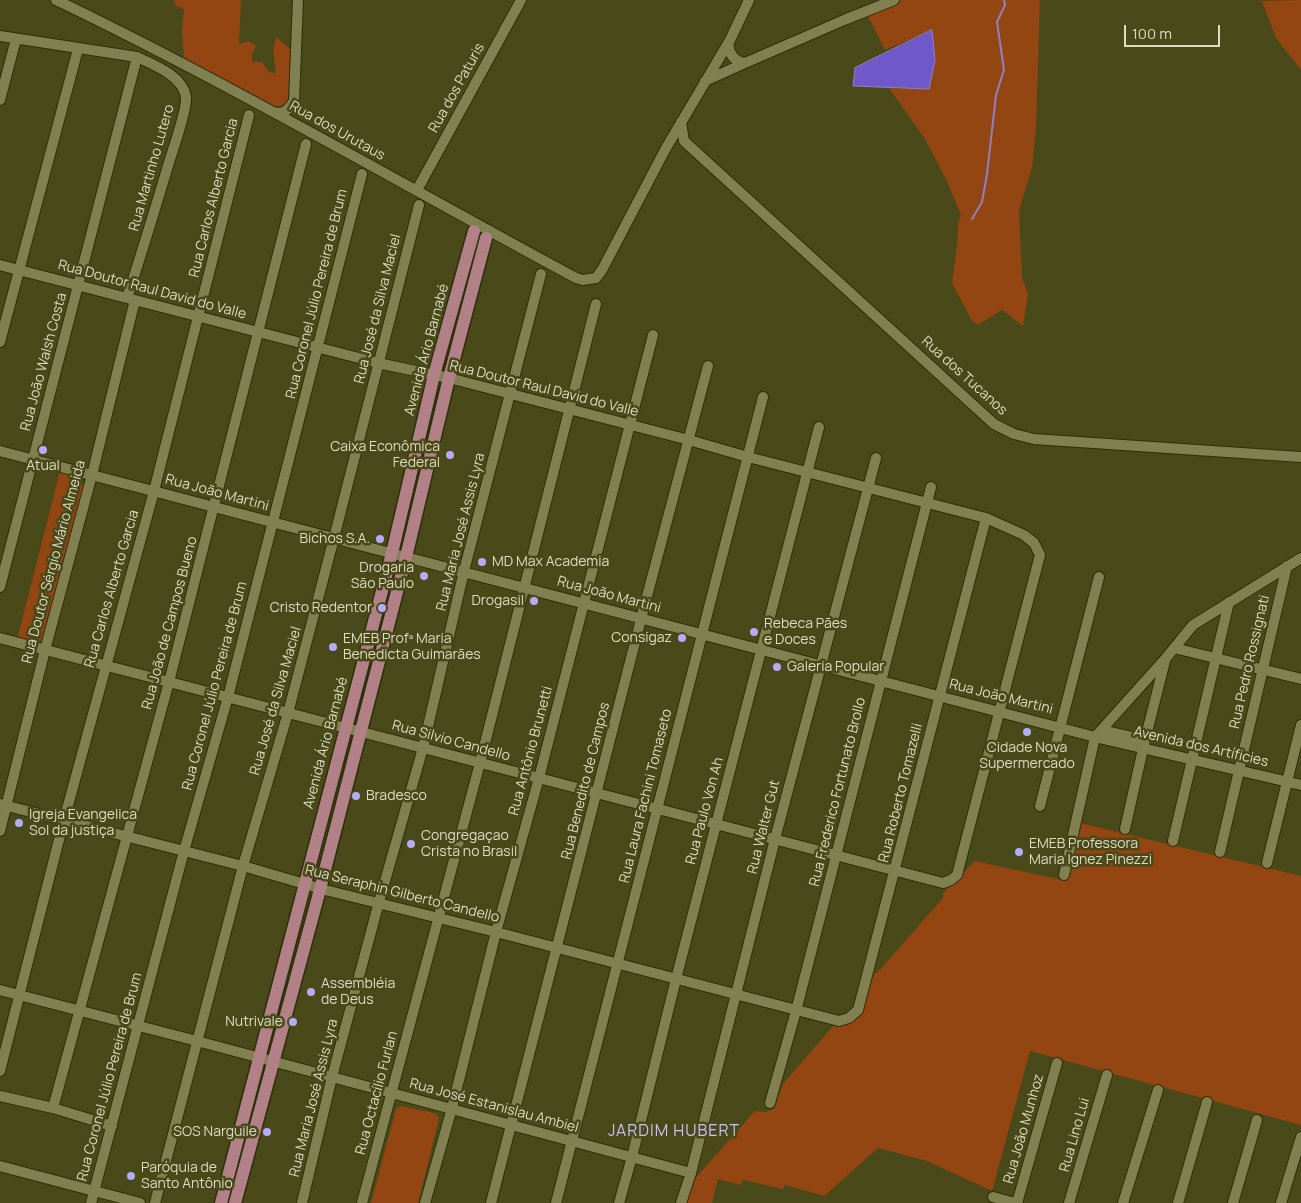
<!DOCTYPE html>
<meta charset="utf-8">
<style>
body{margin:0}
#map{position:relative;width:1301px;height:1203px;overflow:hidden;background:#4a4919;font-family:Manrope,sans-serif}
canvas{display:block}
.scale{position:absolute;left:1124px;top:25px;width:96px;height:22px;box-sizing:border-box;border:2px solid #dcdcc3;border-top:0;padding-left:6px;font-size:15px;line-height:18px;white-space:nowrap;color:#dcdcc3;-webkit-text-stroke:4px #4a4919;paint-order:stroke}
</style>
<div id="map">
<canvas width="1301" height="1203"></canvas>
<div class="scale">100 m</div>
</div>
<script>
const c = document.querySelector('canvas').getContext('2d');
c.lineJoin = 'round';
function fill(path, color) { c.fillStyle = color; c.fill(path, 'evenodd'); }
function strokePath(path, color, width, dash) { c.strokeStyle = color; c.lineWidth = width; c.lineCap = dash ? 'butt' : 'round'; c.setLineDash(dash || []); c.stroke(path); }
function drawText(font, color, halo, rows, align = 'center') {
  c.font = font + ' Manrope,sans-serif'; c.lineWidth = 5; c.setLineDash([]); c.textBaseline = 'middle'; c.strokeStyle = halo; c.fillStyle = color; for (const [text, x, y, turn = 0] of rows) {
    c.save(); c.translate(x, y); c.rotate((+turn || 0) * Math.PI / 180); c.textAlign = isNaN(turn) ? turn : align; if (halo) c.strokeText(text, 0, 0); c.fillText(text, 0, 0); c.restore();
  }
}
fill(new Path2D(`
 M174,0H241L239,44L249,41L256,46L252,54V62H262L269,72L276,73L273,50L276,37L290,49L291,89L289,103L273,108L184,59L182,30L184,9L176,6Z
 M900,0H1040L1036,128L1032,168L1019,210L1022,278L1028,294L1023,326L1002,310L978,325L972,321L952,283L957,245L958,224L961,215L946,179L925,139L889,88L929,89L932,30L885,50L867,14Z
 M1301,0V70L1276,38L1262,1Z
 M60,471C71,474 84,475 83,490L44,639L36,644L17,640Z
 M1080,823L1301,876V1125L1030,1051L992,1191L927,1161L878,1148L824,1196L785,1185L783,1189L743,1180L741,1185L718,1179L712,1203H686L691,1183L755,1111L766,1112L774,1109L783,1084L833,1026C862,1027 868,995 874,973H877L943,898V893L975,861L1067,881Z
 M401,1106L434,1113L438,1115L439,1119L418,1203H371L396,1109Z`), '#934512');
const water = new Path2D(`
 M932,30L935,60L929,89L853,86L855,68Z`);
fill(water, '#6e59c9');
strokePath(water, '#8f80c7', 1);
strokePath(new Path2D(`
 M972,219L982,202L987,174L996,95L1004,70L997,22L1005,5L1004,0`), '#8f80c7', 2);
const minor = new Path2D(`
 M56,0C233,85 403,185 576,278L583,280L596,278L602,270L666,148L730,40L749,0
 M0,36L137,57C154,65 183,76 186,97C187,109 174,147 170,159C156,206 142,252 127,298
 M729,41C727,52 734,62 745,63L844,20L894,0
 M705,81L745,63
 M0,100L16,39
 M274,112C284,115 289,109 294,101L298,0
 M681,122L684,141L994,424L1014,434L1034,439L1301,457
 M417,190L521,0
 M0,265L378,363L449,378L689,440L748,457L986,518L1024,535L1034,543L1040,555L957,875L951,880L943,883L0,638
 M0,342L78,49
 M0,451L1099,738L1301,785
 M0,587L137,57
 M1174,648L1301,679
 M1102,730L1145,740
 M1095,737L1166,658L1193,625L1301,558
 M0,804L243,866L325,890L496,932L839,1021L849,1018L858,1010L986,518
 M1040,806L1099,577
 M1125,829L1145,740L1165,661
 M0,831L45,650L92,475L135,300
 M1173,841L1229,602
 M1220,852L1287,566
 M1267,863L1301,725
 M1064,875L1095,737
 M0,990L197,1041L691,1173
 M0,1071L64,820L154,491L249,115
 M0,1096L53,1108L112,1126
 M770,1103L796,1011L931,487
 M53,1108L169,682L306,144
 M0,1166L140,1203
 M993,1197L1015,1203
 M91,1203L184,851L228,697L362,174
 M155,1203L243,866L288,713L334,538L419,205
 M302,1203L332,1077L379,902L423,748L464,571L541,274
 M362,1203L480,763L596,304
 M425,1203L452,1108L496,932L539,778L653,335
 M491,1203L641,619L708,366
 M556,1203L763,397
 M619,1203L632,1157L676,979L819,427
 M681,1203L691,1173L775,839L876,458
 M1017,1203L1057,1063
 M1069,1203L1107,1075
 M1123,1203L1158,1090
 M1178,1203L1207,1102
 M1233,1203L1257,1120
 M1281,1203L1301,1137`);
const major = new Path2D(`
 M221,1203L392,553L434,375L474,231
 M235,1203L318,897L406,557L449,378L486,238`);
strokePath(minor, '#2f2f0a', 12);
strokePath(major, '#2f2f0a', 15);
strokePath(minor, '#808050', 10);
strokePath(major, '#b18187', 12);
for (const [x, y, r, color] of [
 [43,450,5,"#b4acf9"],
 [450,455,5,"#b4acf9"],
 [380,539,5,"#b4acf9"],
 [482,562,5,"#b4acf9"],
 [424,576,5,"#b4acf9"],
 [534,601,5,"#b4acf9"],
 [382,608,5,"#b4acf9"],
 [754,632,5,"#b4acf9"],
 [682,638,5,"#b4acf9"],
 [333,647,5,"#b4acf9"],
 [777,667,5,"#b4acf9"],
 [1027,732,5,"#b4acf9"],
 [356,796,5,"#b4acf9"],
 [19,823,5,"#b4acf9"],
 [411,844,5,"#b4acf9"],
 [1019,852,5,"#b4acf9"],
 [311,992,5,"#b4acf9"],
 [293,1022,5,"#b4acf9"],
 [267,1132,5,"#b4acf9"],
 [131,1176,5,"#b4acf9"]
]) { const dot = new Path2D(); dot.arc(x, y, r, 0, 2 * Math.PI); c.fillStyle = color; c.fill(dot); strokePath(dot, '#4a4919', 2); }
drawText('14px', '#dcdcc3', '#4a4919', [
 ["Rua dos Paturis",457,88,-61],
 ["Rua dos Urutaus",337,131,29],
 ["Rua Martinho Lutero",152,168,-74],
 ["Rua Carlos Alberto Garcia",214,198,-76],
 ["Rua Doutor Raul David do Valle",152,290,15],
 ["Rua Coronel Júlio Pereira de Brum",317,294,-76],
 ["Rua José da Silva Maciel",378,309,-76],
 ["Avenida Ário Barnabé",427,350,-75],
 ["Rua João Walsh Costa",44,362,-75],
 ["Rua dos Tucanos",964,376,42],
 ["Rua Doutor Raul David do Valle",544,389,14],
 ["Rua João Martini",217,493,15],
 ["Rua Maria José Assis Lyra",461,532,-76],
 ["Rua Doutor Sérgio Mário Almeida",54,562,-75],
 ["Rua Carlos Alberto Garcia",112,589,-74],
 ["Rua João Martini",609,595,15],
 ["Rua João de Campos Bueno",170,623,-75],
 ["Rua Pedro Rossignati",1250,662,-77],
 ["Rua Coronel Júlio Pereira de Brum",215,686,-75],
 ["Rua João Martini",1001,697,14],
 ["Rua José da Silva Maciel",276,701,-74],
 ["Rua Silvio Candello",451,741,15],
 ["Avenida Ário Barnabé",326,743,-75],
 ["Avenida dos Artíficies",1201,747,13],
 ["Rua Antônio Brunetti",531,751,-75],
 ["Rua Benedito de Campos",586,781,-76],
 ["Rua Frederico Fortunato Brollo",838,792,-76],
 ["Rua Roberto Tomazelli",901,793,-76],
 ["Rua Laura Fachini Tomaseto",646,796,-76],
 ["Rua Paulo Von Ah",705,811,-75],
 ["Rua Walter Gut",764,827,-76],
 ["Rua Seraphin Gilberto Candello",402,894,14],
 ["Rua Coronel Júlio Pereira de Brum",110,1077,-75],
 ["Rua Octacílio Furlan",377,1093,-75],
 ["Rua Maria José Assis Lyra",314,1098,-76],
 ["Rua José Estanislau Ambiel",494,1106,15],
 ["Rua João Munhoz",1024,1129,-74],
 ["Rua Lino Lui",1075,1135,-74]
]);
drawText('14px', '#dcdcc3', '#4a4919', [
 ["Caixa Econômica",440,447,"right"],
 ["Federal",440,463,"right"],
 ["Atual",43,466,"center"],
 ["Bichos S.A.",370,539,"right"],
 ["MD Max Academia",492,562],
 ["Drogaria",414,568,"right"],
 ["São Paulo",414,584,"right"],
 ["Drogasil",524,601,"right"],
 ["Cristo Redentor",372,608,"right"],
 ["Rebeca Pães",764,624],
 ["e Doces",764,640],
 ["Consigaz",672,638,"right"],
 ["EMEB Profª Maria",343,639],
 ["Benedicta Guimarães",343,655],
 ["Galeria Popular",787,667],
 ["Cidade Nova",1027,748,"center"],
 ["Supermercado",1027,764,"center"],
 ["Bradesco",366,796],
 ["Igreja Evangelica",29,815],
 ["Sol da justiça",29,831],
 ["Congregaçao",421,836],
 ["Crista no Brasil",421,852],
 ["EMEB Professora",1029,844],
 ["Maria Ignez Pinezzi",1029,860],
 ["Assembléia",321,984],
 ["de Deus",321,1000],
 ["Nutrivale",283,1022,"right"],
 ["SOS Narguile",257,1132,"right"],
 ["Paróquia de",141,1168],
 ["Santo Antônio",141,1184]
], 'left');
c.letterSpacing = '1px';
drawText('16px', '#c5c0fa', '#4a4919', [
 ["JARDIM HUBERT",674,1132]
]);
c.letterSpacing = '0px';
</script>
